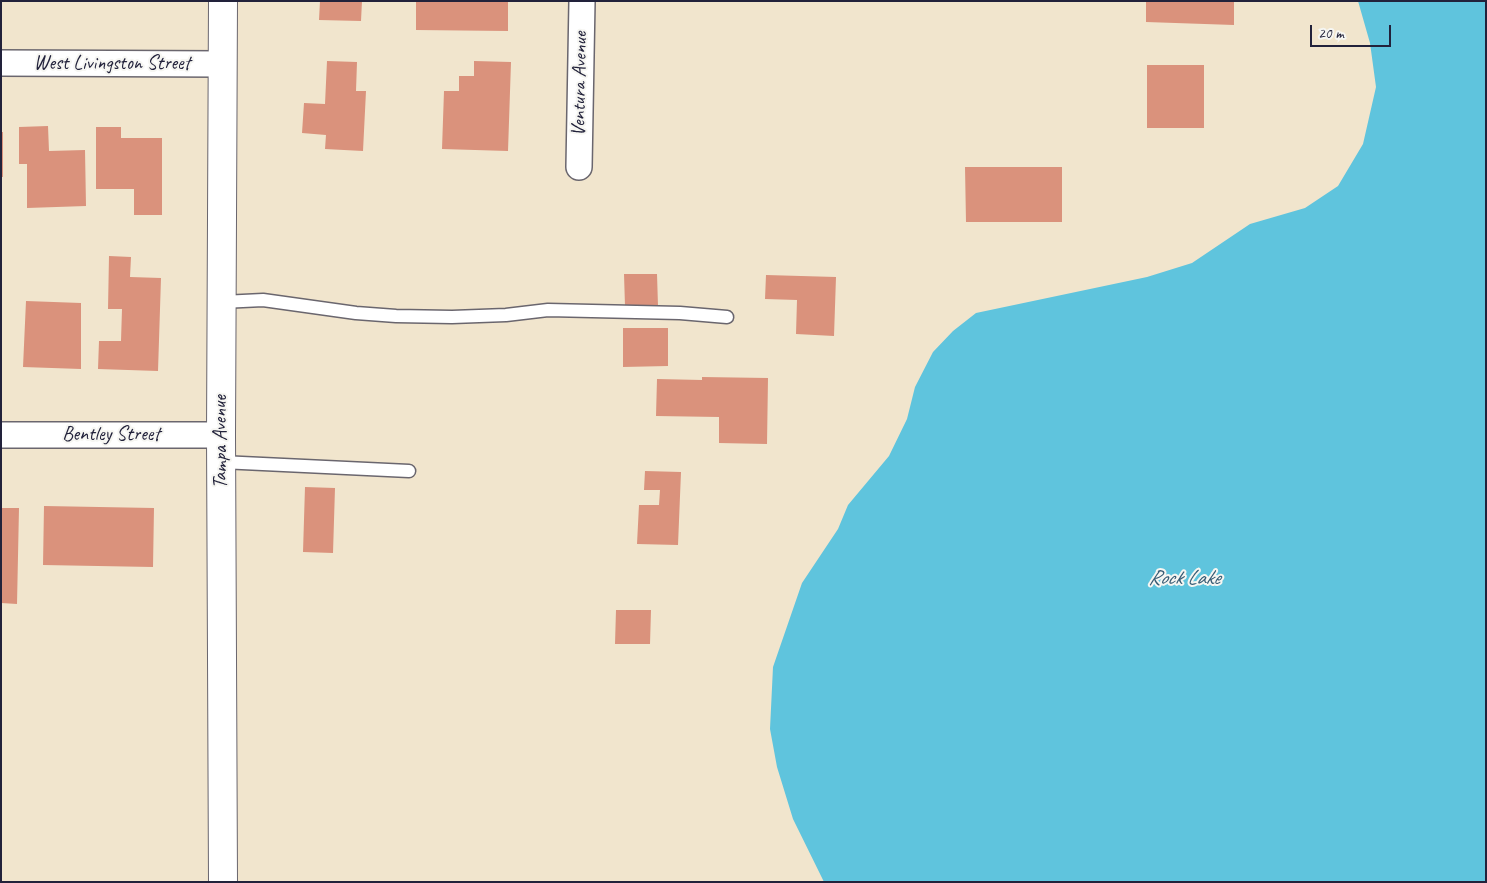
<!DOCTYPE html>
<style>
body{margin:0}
#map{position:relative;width:1487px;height:883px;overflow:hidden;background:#f1e5cd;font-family:Caveat,sans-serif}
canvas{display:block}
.frame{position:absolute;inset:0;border:2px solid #22223b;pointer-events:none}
.scale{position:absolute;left:1310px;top:25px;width:81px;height:22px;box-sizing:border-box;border:2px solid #22223b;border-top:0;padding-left:6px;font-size:15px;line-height:18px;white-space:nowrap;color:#22223b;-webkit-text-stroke:4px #f6f6f2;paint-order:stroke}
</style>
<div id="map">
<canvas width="1487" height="883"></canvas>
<div class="frame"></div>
<div class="scale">20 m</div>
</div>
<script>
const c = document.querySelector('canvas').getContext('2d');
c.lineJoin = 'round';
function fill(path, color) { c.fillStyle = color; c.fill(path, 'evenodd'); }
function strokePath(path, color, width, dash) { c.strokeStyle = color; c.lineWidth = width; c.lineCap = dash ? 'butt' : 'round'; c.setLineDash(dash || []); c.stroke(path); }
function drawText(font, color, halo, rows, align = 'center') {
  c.font = font + ' Caveat,sans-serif'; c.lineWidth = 4; c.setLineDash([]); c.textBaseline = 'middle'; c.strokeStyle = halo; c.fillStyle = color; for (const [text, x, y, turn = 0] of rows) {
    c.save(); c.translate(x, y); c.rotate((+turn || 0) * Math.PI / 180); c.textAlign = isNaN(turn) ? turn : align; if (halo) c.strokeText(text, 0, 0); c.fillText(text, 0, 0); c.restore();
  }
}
fill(new Path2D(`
 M1358,1H1486V882H824L793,819L777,767L770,729L773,667L802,583L838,529L848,505L889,456L907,419L915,387L933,352L953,331L976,313L1147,277L1192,263L1250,224L1305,208L1338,186L1363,144L1376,87L1370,43Z`), '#5fc4dd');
fill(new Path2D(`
 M320,1H362L361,21L319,20Z
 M416,1H508V31L416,30Z
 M1146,1H1234V25L1146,22Z
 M327,61L357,62L356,91H366L363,151L325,149L326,135L302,133L304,103L325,104Z
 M474,61L511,62L508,151L442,149L444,91H459V76H474Z
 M1147,65H1204V128H1147Z
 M48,126L49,151L85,150L86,206L27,208V164H19V127Z
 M96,127H121V138H162V215H134V189H96Z
 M1,132H3V177H1Z
 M965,167H1062V222H966Z
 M109,256L131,257L130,277L161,278L158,371L98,369L99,341H121L122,309H108Z
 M624,274H657L658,306H625Z
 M766,275L836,277L834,336L796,334L797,300L765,299Z
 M26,301L81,303V369L23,367Z
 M623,328H668V366L623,367Z
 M702,377L768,378L767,444L719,443V417L656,416L657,379L702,380Z
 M645,471L681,472L678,545L637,544L639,505H659L660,490H644Z
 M305,487L335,488L333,553L303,552Z
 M44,506L154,508L153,567L43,565Z
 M1,508H19L17,604L1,603Z
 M616,610H651L650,644H615Z`), '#da927c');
const lane = new Path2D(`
 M222,302L263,300L356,313L396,316L452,317L506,315L548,310L680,313L727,317
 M221,462L409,471`);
const street = new Path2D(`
 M1,63L223,64
 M579,167L582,1
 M1,435H221`);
const secondary = new Path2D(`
 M223,1L221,435L223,882`);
strokePath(lane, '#6a666e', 15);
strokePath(street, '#6a666e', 28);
strokePath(secondary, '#6a666e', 30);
strokePath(lane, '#fff', 12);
strokePath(street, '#fff', 25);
strokePath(secondary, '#fff', 28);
drawText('20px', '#22223b', '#f6f6f2', [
 ["West Livingston Street",112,64],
 ["Ventura Avenue",580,84,-89],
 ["Bentley Street",111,435],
 ["Tampa Avenue",221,442,-90]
]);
drawText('italic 21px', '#375b74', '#f6f6f2', [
 ["Rock Lake",1184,578]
]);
</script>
